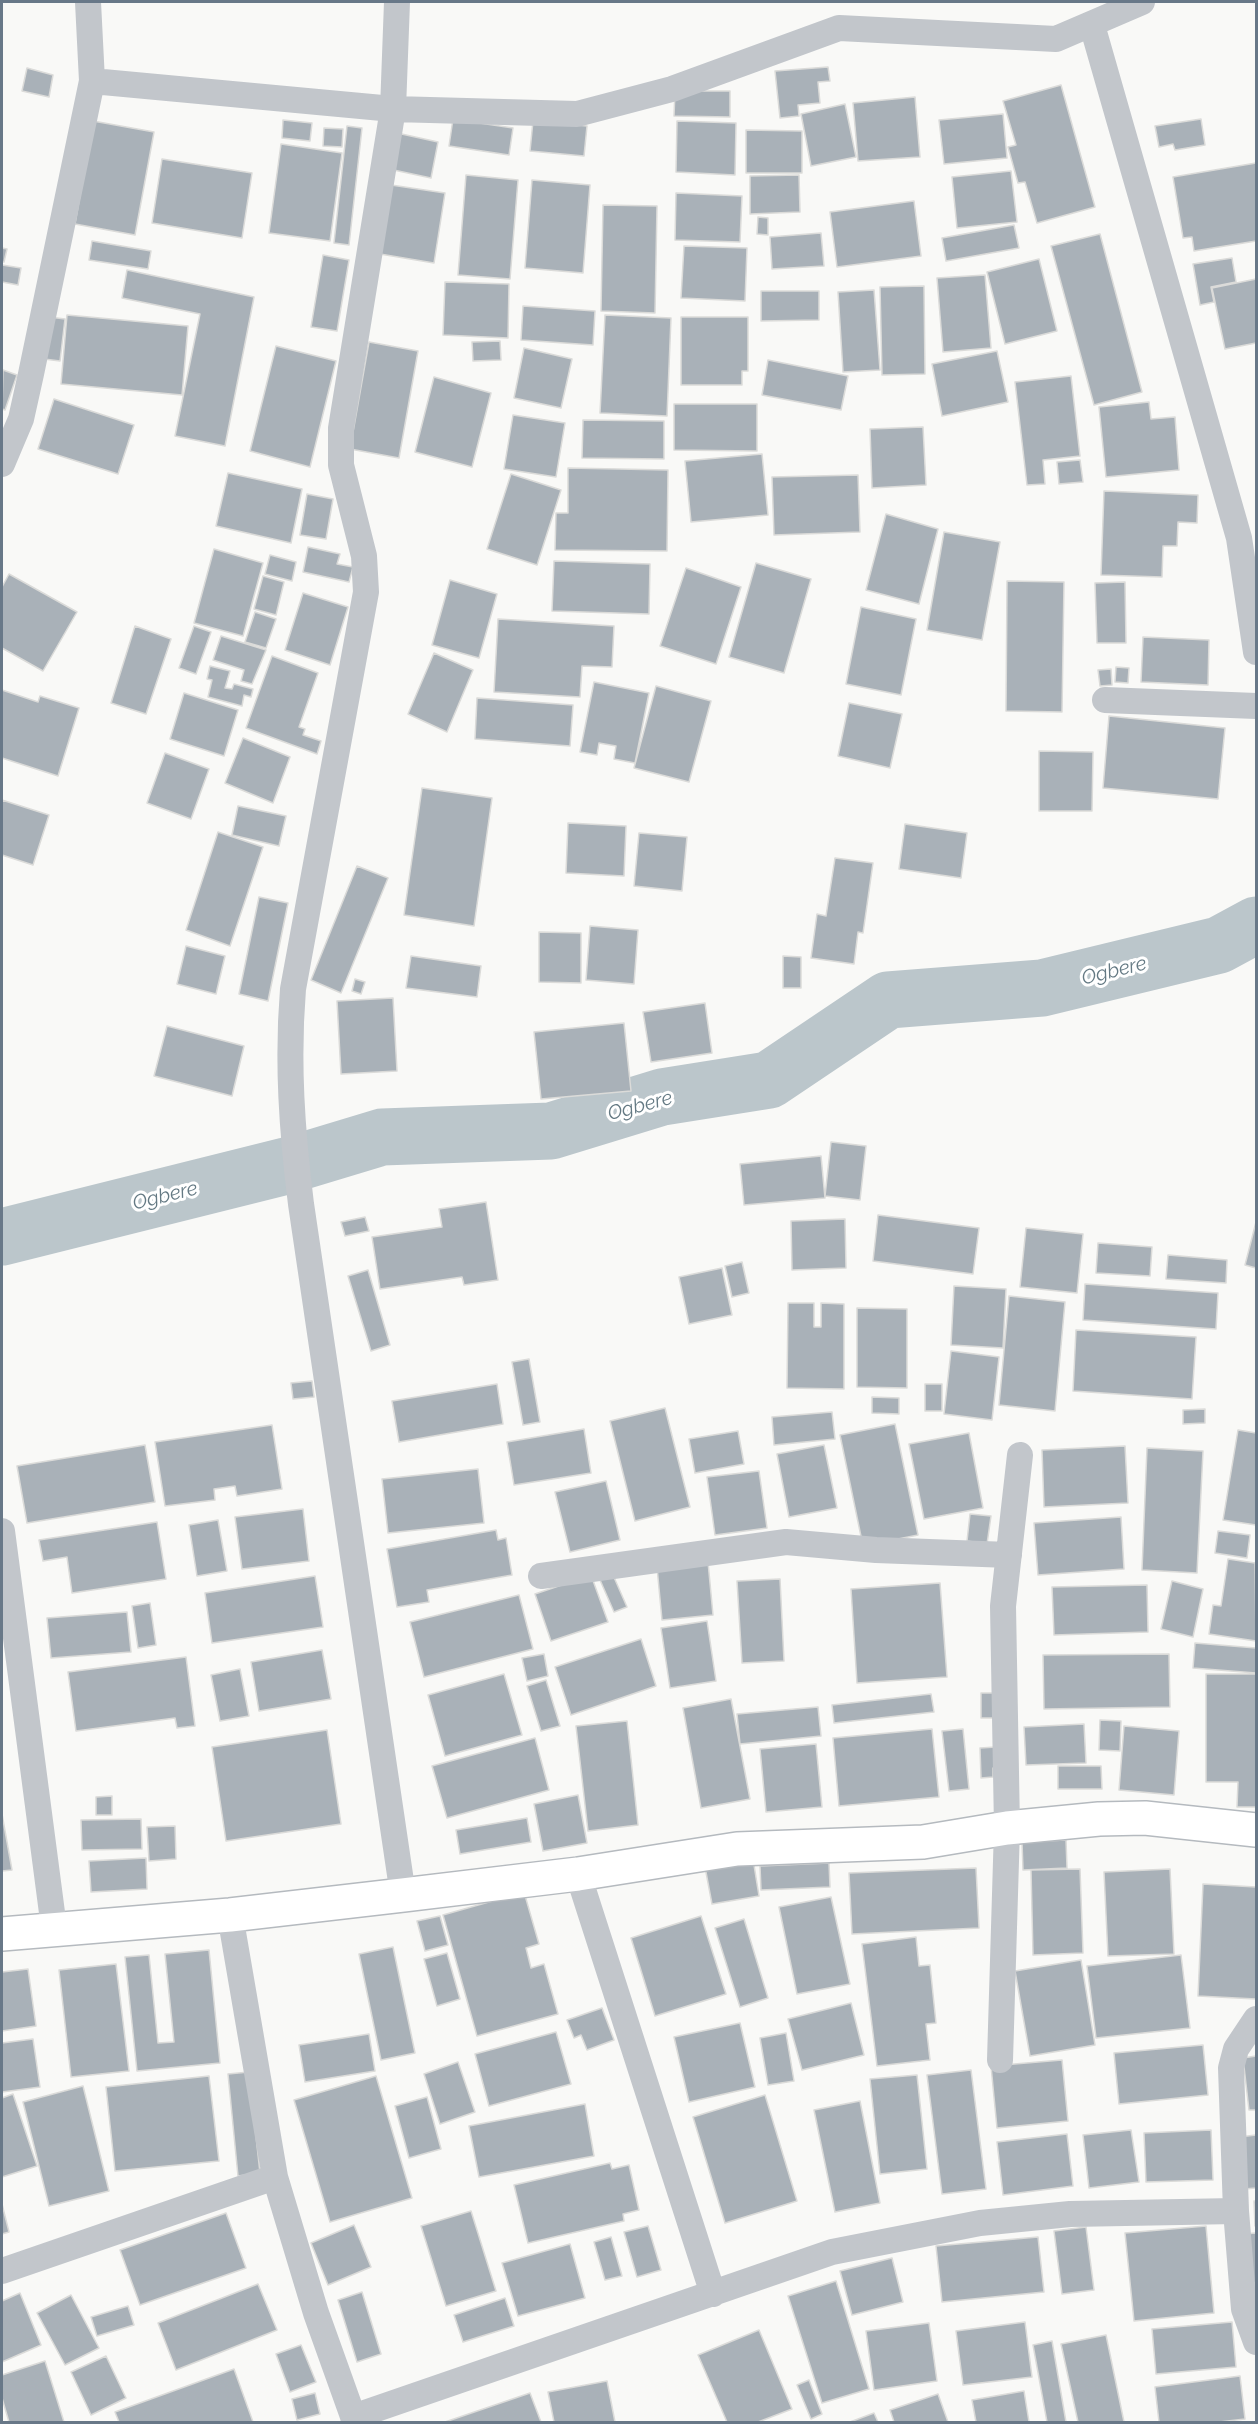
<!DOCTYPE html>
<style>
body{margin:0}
#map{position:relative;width:1258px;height:2424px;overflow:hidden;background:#f9f9f7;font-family:Raleway,sans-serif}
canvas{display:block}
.frame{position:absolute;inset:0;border:3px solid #687888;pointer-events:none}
</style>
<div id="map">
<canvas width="1258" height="2424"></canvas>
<div class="frame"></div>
</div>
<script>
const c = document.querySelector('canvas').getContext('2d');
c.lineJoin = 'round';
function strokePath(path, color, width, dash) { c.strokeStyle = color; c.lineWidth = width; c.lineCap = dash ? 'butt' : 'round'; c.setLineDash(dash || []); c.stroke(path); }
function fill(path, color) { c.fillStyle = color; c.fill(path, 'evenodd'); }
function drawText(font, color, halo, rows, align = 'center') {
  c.font = font + ' Raleway,sans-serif'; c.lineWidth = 6; c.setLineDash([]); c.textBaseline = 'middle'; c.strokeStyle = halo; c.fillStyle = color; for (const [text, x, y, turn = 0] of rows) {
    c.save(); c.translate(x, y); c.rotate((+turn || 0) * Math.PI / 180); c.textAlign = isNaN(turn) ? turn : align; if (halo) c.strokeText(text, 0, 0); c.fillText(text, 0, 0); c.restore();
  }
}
strokePath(new Path2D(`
 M2,1237L286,1166L382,1137L551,1131L662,1097L769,1080L888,1000L1042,988L1219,945L1256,925`), '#bbc6cb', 57);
const building = new Path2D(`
 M828,67L830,81L818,82L820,103L798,105L799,116L780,118L775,71Z
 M27,68L53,75L49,97L22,91Z
 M1061,85L1095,207L1037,223L1025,182L1018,183L1008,147L1016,145L1003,101Z
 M675,91H730V117L674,116Z
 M915,97L920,157L858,161L853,103Z
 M845,104L856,157L811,166L801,114Z
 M1003,114L1007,158L944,164L939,120Z
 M453,119L513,128L509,155L449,146Z
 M1201,119L1205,145L1175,150L1173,144L1159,147L1155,126Z
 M283,120L312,123L310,141L282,138Z
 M93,121L154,132L135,235L75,224Z
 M533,121L587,126L584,156L530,151Z
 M677,121L736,123L735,175L676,172Z
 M347,126L362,128L349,245L334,243Z
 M324,128L343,129L342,147L323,146Z
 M746,130L802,131V173H746Z
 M397,133L438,142L431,178L389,169Z
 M281,144L342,153L330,241L269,233Z
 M162,159L252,173L242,238L152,223Z
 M1256,163V241L1194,251L1192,237L1183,238L1173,177Z
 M1011,171L1017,222L957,228L952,177Z
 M466,175L518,180L510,279L458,275Z
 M799,175L800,212L750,214V176Z
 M532,180L590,185L583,273L525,268Z
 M391,185L445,193L434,263L380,254Z
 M676,193L742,196L740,242L675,240Z
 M914,201L921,256L837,267L830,212Z
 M603,205L657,206L655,313L601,311Z
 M758,217L768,218V235L757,234Z
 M1014,225L1019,248L946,261L942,238Z
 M821,233L824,266L772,269L770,237Z
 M1100,234L1142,392L1094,405L1051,246Z
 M92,241L151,251L148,269L89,260Z
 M684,246L747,248L745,301L681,298Z
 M2,248L7,249L4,262H2Z
 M323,255L349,260L337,331L311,327Z
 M1232,258L1236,282L1211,287L1214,302L1200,305L1193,264Z
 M1039,259L1057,331L1005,344L987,272Z
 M2,265L21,268L18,285L2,282Z
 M127,270L254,297L225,446L175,436L200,314L122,298Z
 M985,275L991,348L943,352L937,278Z
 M1256,279V343L1225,349L1212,288Z
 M445,282L509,284L508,338L443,335Z
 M924,286L925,374L882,375L880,287Z
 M874,290L880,370L843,372L838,292Z
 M761,291H819V320L761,321Z
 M523,306L595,311L593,345L521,340Z
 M67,315L188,326L182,395L61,384Z
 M605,315L671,318L667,416L600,413Z
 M49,317L65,319L60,361L44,359Z
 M681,317H748V371H742V385H681Z
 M500,341L501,360L473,361L472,342Z
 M369,342L418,351L399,458L350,449Z
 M276,346L336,361L310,467L250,451Z
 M524,348L572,359L561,408L514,398Z
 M997,351L1008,402L942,416L932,364Z
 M768,360L848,376L841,410L762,395Z
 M3,370L17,375L5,410L2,409Z
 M1071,376L1080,456L1043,460L1045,484L1027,485L1015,382Z
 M434,377L491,393L472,467L415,452Z
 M54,399L134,425L118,474L38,449Z
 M1149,402L1151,419L1175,417L1179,470L1106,477L1099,407Z
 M674,404H757V451L674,450Z
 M513,415L565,423L556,477L504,469Z
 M583,420L664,421V459L582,458Z
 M923,427L926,485L872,488L870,429Z
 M762,454L768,515L691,522L685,461Z
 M1080,460L1083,482L1059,484L1057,462Z
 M568,468L668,470L667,551L555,550L556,513H568Z
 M228,473L302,489L291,543L216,526Z
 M511,474L561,490L537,565L487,549Z
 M858,475L860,532L774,535L772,477Z
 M1104,491L1198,495L1197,523L1178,522L1177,546H1163L1162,577L1101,575Z
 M307,494L333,499L326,539L300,535Z
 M886,514L938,529L919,604L866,590Z
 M944,532L1000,542L982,640L927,630Z
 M308,547L340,554L337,564L353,567L349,582L303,572Z
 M214,549L263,563L243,636L194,623Z
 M270,555L296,562L292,581L265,574Z
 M554,561L650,564L649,614L552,611Z
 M756,563L811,579L784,673L729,657Z
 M686,568L741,587L716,664L660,646Z
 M9,574L77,612L43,671L2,648V587Z
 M263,576L284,582L276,615L254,609Z
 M450,580L497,594L479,658L432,645Z
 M1007,581L1064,582L1062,712L1006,711Z
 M1125,582L1126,643H1097L1095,583Z
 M303,593L348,607L330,665L285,650Z
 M861,607L916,619L901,695L846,684Z
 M255,612L276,619L266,648L245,642Z
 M498,619L614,626L612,667L582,666L580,697L494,692Z
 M135,626L171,639L146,714L111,703Z
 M194,626L211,632L196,674L179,668Z
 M221,636L266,650L252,684L241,681L244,670L213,660Z
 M1143,637L1209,640L1208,685L1141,682Z
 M434,653L473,670L447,732L408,714Z
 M272,656L318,673L299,727L305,729L303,735L321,741L317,754L246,728Z
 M210,666L230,671L225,688L232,689L234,684L253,689L251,697L244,695L242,706L208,697L212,680L207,679Z
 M1116,667L1129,668L1128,683L1115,682Z
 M1111,669L1112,685L1100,686L1098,670Z
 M594,682L649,693L635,763L614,759L616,746L599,743L597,755L580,752Z
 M656,686L711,701L689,782L634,768Z
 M2,690L38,702L40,696L79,708L58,776L2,758Z
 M184,693L238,710L224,756L170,739Z
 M477,698L573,705L570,746L475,739Z
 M849,703L902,714L890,768L838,756Z
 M1109,716L1225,728L1218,799L1103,788Z
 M243,738L290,757L273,803L225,783Z
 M1039,751L1093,752L1092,811H1039Z
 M165,753L209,769L191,819L147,803Z
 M422,788L492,798L474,926L404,915Z
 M2,800L49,815L33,865L2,855Z
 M238,806L286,816L279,846L232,835Z
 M568,823L626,826L624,876L566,873Z
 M905,824L967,833L961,878L899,869Z
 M218,832L263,847L230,946L186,930Z
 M639,833L687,837L682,891L634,886Z
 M835,858L873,863L863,933L858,932L854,964L811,958L817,914L826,916Z
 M357,866L388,878L341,993L311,980Z
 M259,897L288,903L268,1001L239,994Z
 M590,926L638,930L634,984L586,980Z
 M539,932L581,933V983L539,982Z
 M186,946L225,956L216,994L177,984Z
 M411,956L481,966L477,997L406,988Z
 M783,956L801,957V988H783Z
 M355,979L365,982L361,994L352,991Z
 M393,998L397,1071L341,1074L337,1001Z
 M705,1003L712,1053L651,1062L643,1012Z
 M624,1023L631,1091L541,1099L534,1032Z
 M167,1026L244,1046L232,1096L154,1076Z
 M831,1142L866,1146L860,1200L825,1196Z
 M821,1156L825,1198L744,1205L740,1164Z
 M486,1202L498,1280L464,1285L462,1277L380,1289L372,1237L442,1227L439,1209Z
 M878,1215L979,1228L973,1274L873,1261Z
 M365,1217L369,1231L345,1236L341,1222Z
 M845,1219L846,1268L792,1270L791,1221Z
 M1256,1222V1268L1245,1265Z
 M1026,1228L1083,1234L1077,1293L1020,1287Z
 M1098,1243L1152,1247L1150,1276L1096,1273Z
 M1168,1255L1227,1260L1226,1283L1166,1279Z
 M742,1262L749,1293L732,1297L725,1266Z
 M722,1268L732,1315L689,1324L679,1277Z
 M368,1270L390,1345L371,1351L348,1276Z
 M1085,1284L1218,1293L1216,1329L1083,1320Z
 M954,1286L1006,1289L1003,1348L951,1345Z
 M1009,1296L1065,1302L1055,1411L999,1405Z
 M788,1303H814V1327H821V1303L844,1304V1389L787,1388Z
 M857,1308L907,1309V1388L857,1387Z
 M1076,1330L1196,1337L1192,1399L1073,1391Z
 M951,1351L999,1357L992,1420L944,1414Z
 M529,1359L540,1422L523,1425L512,1362Z
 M312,1381L314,1397L293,1399L291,1383Z
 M497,1384L503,1424L399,1442L392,1401Z
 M925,1384H942V1411H925Z
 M872,1397L899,1398V1414L872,1413Z
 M665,1408L690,1507L635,1521L610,1421Z
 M1205,1409V1423L1183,1424V1410Z
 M832,1412L835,1439L774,1445L772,1417Z
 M895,1424L918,1535L863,1546L840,1435Z
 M272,1425L282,1489L237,1496L235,1486L214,1489L215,1500L165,1506L155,1442Z
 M584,1429L591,1473L514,1485L507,1442Z
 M1238,1430L1256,1433V1525L1223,1520Z
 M738,1431L744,1464L695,1473L689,1439Z
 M969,1433L983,1508L924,1519L909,1444Z
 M145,1445L155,1502L27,1523L17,1466Z
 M824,1445L837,1508L789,1517L777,1454Z
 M1125,1446L1128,1503L1044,1507L1042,1450Z
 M1147,1448L1203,1451L1197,1573L1142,1570Z
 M478,1469L484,1523L388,1533L382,1479Z
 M759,1471L767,1528L715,1535L707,1477Z
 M606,1481L620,1540L570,1552L555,1492Z
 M303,1509L309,1561L242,1569L235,1517Z
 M970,1514L991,1516L987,1544L967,1541Z
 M1121,1517L1124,1569L1038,1575L1034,1523Z
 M218,1520L227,1571L197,1576L189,1525Z
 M157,1522L166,1579L72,1593L67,1557L43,1561L39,1540Z
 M496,1530L498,1540L506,1538L512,1575L427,1590L429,1602L397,1607L387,1549Z
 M1218,1531L1250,1535L1247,1558L1215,1553Z
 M1228,1559L1255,1563L1256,1641L1209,1634L1213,1605L1221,1606Z
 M708,1562L713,1615L662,1620L657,1567Z
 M591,1575L608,1622L551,1641L535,1594Z
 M613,1575L627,1607L614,1612L600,1580Z
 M315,1576L323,1627L212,1643L205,1593Z
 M780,1579L784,1661L742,1663L737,1581Z
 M1172,1581L1203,1589L1193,1637L1161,1629Z
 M940,1583L947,1677L857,1683L851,1589Z
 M1147,1585L1148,1632L1054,1635L1052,1587Z
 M519,1595L533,1649L424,1677L410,1622Z
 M150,1603L156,1645L138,1648L132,1606Z
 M127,1612L131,1652L51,1658L47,1618Z
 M707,1621L716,1681L670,1688L661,1628Z
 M641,1639L656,1686L571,1715L555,1667Z
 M1195,1643L1256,1648V1673L1193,1668Z
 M322,1650L331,1699L259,1711L251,1662Z
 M544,1654L548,1676L527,1681L522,1658Z
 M1169,1654L1170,1707L1044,1709L1043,1655Z
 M186,1657L195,1726L177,1728L175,1718L76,1731L68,1672Z
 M240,1669L249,1716L220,1721L211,1675Z
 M504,1674L522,1735L445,1756L428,1695Z
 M1206,1674H1256V1807H1237L1238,1782H1206Z
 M546,1680L560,1726L541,1731L527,1686Z
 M981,1693H994V1718H981Z
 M931,1694L934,1712L834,1723L832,1705Z
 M731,1699L750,1799L701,1808L683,1708Z
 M818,1707L821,1736L740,1744L737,1714Z
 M1100,1720L1121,1721L1120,1751L1099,1750Z
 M627,1721L638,1825L588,1831L576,1726Z
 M1084,1724L1086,1763L1026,1765L1024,1727Z
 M1124,1726L1179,1731L1174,1795L1119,1790Z
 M932,1729L939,1797L839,1806L833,1738Z
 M963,1729L969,1789L949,1791L942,1731Z
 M327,1730L341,1824L226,1841L212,1747Z
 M535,1738L549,1790L447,1818L432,1766Z
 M816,1744L822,1807L766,1812L760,1749Z
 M996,1747L997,1768H993V1777L981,1778L980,1748Z
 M1058,1766H1101L1102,1789H1058Z
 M578,1795L587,1843L543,1851L534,1804Z
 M112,1796V1815H96V1797Z
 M2,1814L12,1870L2,1871Z
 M527,1818L531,1842L460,1854L456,1830Z
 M141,1819L142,1849L82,1850L81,1820Z
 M175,1826L176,1859L149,1861L147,1827Z
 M1066,1840L1067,1868L1023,1870L1022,1842Z
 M146,1858L147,1889L91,1892L89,1861Z
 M753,1859L759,1896L712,1904L705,1867Z
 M829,1863L830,1887L761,1890L760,1866Z
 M976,1868L979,1928L852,1934L849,1873Z
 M1080,1869L1083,1953L1033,1955L1031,1870Z
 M1170,1869L1174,1954L1108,1956L1104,1872Z
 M1203,1884L1256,1887V1999L1198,1996Z
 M524,1892L539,1944L526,1948L531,1968L544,1964L558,2014L477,2036L443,1915Z
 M831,1897L850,1984L797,1994L779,1907Z
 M440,1916L448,1945L425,1951L417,1921Z
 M701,1916L726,1994L655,2016L631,1938Z
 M744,1919L768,1998L740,2007L715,1928Z
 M916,1937L919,1966L930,1965L936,2023L926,2024L930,2060L877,2066L862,1944Z
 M393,1947L415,2053L381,2060L359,1954Z
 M209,1950L220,2063L137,2071L125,1957L149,1955L158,2043L174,2042L165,1954Z
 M447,1953L460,1999L437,2006L424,1959Z
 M1181,1955L1190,2028L1096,2038L1087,1966Z
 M1081,1960L1095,2045L1030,2056L1015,1971Z
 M116,1964L129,2071L71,2077L59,1970Z
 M28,1969L36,2026L2,2031V1972Z
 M851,2003L864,2055L802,2070L788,2019Z
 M602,2008L614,2040L587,2050L581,2035L574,2038L567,2020Z
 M740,2023L755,2087L689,2102L674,2037Z
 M556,2032L571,2084L489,2106L475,2054Z
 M786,2033L794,2081L768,2085L760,2038Z
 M369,2034L375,2071L305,2082L299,2045Z
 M33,2039L40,2087L2,2092V2043Z
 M1203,2045L1208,2095L1119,2104L1114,2053Z
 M1256,2056V2110H1249L1243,2058Z
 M1062,2060L1068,2121L997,2128L991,2066Z
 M458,2062L475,2112L440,2124L424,2074Z
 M971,2070L986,2189L942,2194L927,2075Z
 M249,2072L260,2173L238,2176L228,2074Z
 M917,2075L927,2169L880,2174L870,2079Z
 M209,2076L219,2161L115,2171L106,2087Z
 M376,2076L412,2198L330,2222L294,2100Z
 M83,2086L109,2191L49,2206L23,2102Z
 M13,2094L37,2166L2,2177V2098Z
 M765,2095L797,2201L725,2223L693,2117Z
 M427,2097L441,2149L409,2158L395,2106Z
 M860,2101L880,2203L835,2212L814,2110Z
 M585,2104L594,2156L479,2177L469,2126Z
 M1131,2130L1139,2182L1089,2188L1083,2135Z
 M1211,2130L1213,2180L1146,2182L1144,2133Z
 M1067,2134L1073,2186L1003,2195L997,2142Z
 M1256,2135V2188L1244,2189L1239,2137Z
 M610,2163L612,2169L629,2165L639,2210L623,2214L624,2221L528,2243L514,2185Z
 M1254,2201H1256V2226H1255Z
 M2,2204L9,2232L2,2234Z
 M471,2211L496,2291L446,2306L421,2226Z
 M226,2213L246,2268L140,2305L120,2250Z
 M354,2225L371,2267L328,2285L311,2243Z
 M648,2226L661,2270L637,2277L624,2232Z
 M1206,2226L1214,2313L1134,2321L1125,2233Z
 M1086,2227L1094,2290L1062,2294L1054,2231Z
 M1256,2233V2283H1248L1243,2234Z
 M611,2237L622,2276L605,2280L594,2242Z
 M1038,2237L1044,2292L942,2302L936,2246Z
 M570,2244L585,2298L518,2316L502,2263Z
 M892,2258L903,2302L852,2315L840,2271Z
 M836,2281L869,2389L822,2403L788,2296Z
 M258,2284L277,2330L176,2370L158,2323Z
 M362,2292L381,2354L357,2362L338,2300Z
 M20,2293L41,2345L2,2362V2301Z
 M71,2295L99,2348L65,2365L37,2313Z
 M505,2298L514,2326L463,2342L454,2315Z
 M128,2306L134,2325L97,2336L91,2317Z
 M1025,2322L1032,2377L963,2385L956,2331Z
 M1232,2322L1236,2367L1156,2374L1152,2329Z
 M929,2323L937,2381L874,2390L866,2331Z
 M759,2330L792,2409L758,2422H727L698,2355Z
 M1106,2335L1124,2422H1078L1061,2344Z
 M1052,2341L1066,2422H1047L1033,2345Z
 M301,2345L316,2382L290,2392L276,2354Z
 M106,2356L126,2398L91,2415L71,2372Z
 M45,2361L64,2422H9L2,2398V2375Z
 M234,2369L253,2422H119L115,2412Z
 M1240,2376L1245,2419L1219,2422H1159L1155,2387Z
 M809,2380L822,2414L811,2419L797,2385Z
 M607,2381L615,2422H554L548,2392Z
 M1024,2391L1029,2422H976L972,2400Z
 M315,2393L320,2414L297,2420L292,2399Z
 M530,2393L541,2422H445Z
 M938,2394L948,2422H894L890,2410Z
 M874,2413L878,2422H850Z`);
fill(building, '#a9b1b8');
strokePath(building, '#dbdbd9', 1.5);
const secondary = new Path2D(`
 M2,1934L230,1915L403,1895L578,1874L737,1849L923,1842L1007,1828L1099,1819L1145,1818L1256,1830`);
strokePath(secondary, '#b5babf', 36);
strokePath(new Path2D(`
 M88,2L92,81L393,109L577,114L672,89L839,28L1056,39L1142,2
 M397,2L393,109L341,428V465L364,556L366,592L293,989C287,1062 292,1132 301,1204L403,1895
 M1092,25L1239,538L1256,652
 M2,464L21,419L31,374L92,81
 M1105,700L1256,706
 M2,1531L54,1928
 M541,1576L786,1542L876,1550L1009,1555
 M578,1874L713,2294
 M230,1915L275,2177L316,2313L355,2422
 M1256,2019L1236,2049L1231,2068L1236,2211L1244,2309L1256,2342
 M1000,2060L1007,1828L1003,1606L1020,1455
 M2,2271L275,2177
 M353,2417L832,2252L980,2223L1070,2214L1236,2211`), '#c2c6cb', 26);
strokePath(secondary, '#fff', 33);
drawText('italic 20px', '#647983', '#fff', [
 ["Ogbere",1114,971,-14],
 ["Ogbere",640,1106,-15],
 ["Ogbere",165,1196,-14]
]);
</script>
